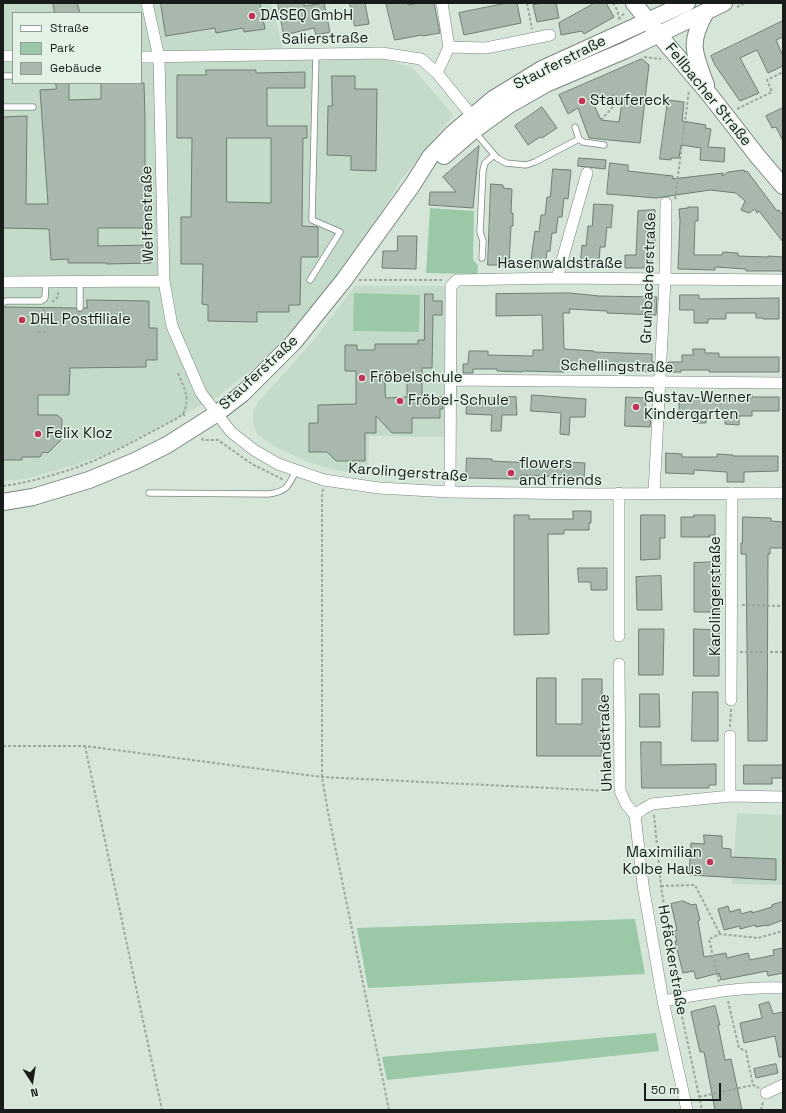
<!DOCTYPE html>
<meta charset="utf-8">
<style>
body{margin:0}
#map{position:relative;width:786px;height:1113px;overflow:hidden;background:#d5e5d8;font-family:"Space Grotesk",sans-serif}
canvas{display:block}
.frame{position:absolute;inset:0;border:4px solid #171c18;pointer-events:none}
.legend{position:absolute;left:12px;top:12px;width:130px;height:72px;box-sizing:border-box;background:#e2f2e5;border:1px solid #919c93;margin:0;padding:5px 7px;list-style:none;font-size:12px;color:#171c18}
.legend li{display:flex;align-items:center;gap:8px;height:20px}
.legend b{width:20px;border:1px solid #919c93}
.north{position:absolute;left:12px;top:1061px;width:40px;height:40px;-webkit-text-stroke:3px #e2f2e5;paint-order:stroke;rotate:168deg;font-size:11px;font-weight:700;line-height:16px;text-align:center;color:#171c18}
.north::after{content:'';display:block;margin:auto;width:14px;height:18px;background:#171c18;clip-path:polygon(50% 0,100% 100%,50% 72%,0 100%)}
.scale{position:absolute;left:644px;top:1083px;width:77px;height:18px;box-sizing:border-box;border:2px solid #171c18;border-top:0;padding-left:5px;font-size:12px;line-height:14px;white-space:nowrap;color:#171c18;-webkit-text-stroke:3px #e2f2e5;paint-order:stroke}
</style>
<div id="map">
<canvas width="786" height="1113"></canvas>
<div class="frame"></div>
<ul class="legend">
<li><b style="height:5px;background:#fff"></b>Straße</li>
<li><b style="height:11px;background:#9bc8a6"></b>Park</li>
<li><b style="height:11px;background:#a8b8ac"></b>Gebäude</li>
</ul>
<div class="north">N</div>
<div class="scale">50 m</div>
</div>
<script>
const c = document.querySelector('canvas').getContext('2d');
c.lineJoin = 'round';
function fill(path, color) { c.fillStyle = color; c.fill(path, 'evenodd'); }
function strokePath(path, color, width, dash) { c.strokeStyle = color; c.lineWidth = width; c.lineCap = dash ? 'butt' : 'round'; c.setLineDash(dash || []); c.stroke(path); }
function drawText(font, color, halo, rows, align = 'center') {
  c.font = font + ' "Space Grotesk",sans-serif'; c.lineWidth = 3; c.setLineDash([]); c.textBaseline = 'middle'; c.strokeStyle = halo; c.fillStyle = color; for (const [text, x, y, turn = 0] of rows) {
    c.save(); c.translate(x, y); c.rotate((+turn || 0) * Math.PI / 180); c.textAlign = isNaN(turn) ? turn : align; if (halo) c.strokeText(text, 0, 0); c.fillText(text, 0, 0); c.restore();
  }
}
fill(new Path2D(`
 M3,3H272L285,58H382L413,68L453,115L401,180L337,284L290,339L217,397L111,452L72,466L20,480L3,481ZM13,13H141V83H13Z
 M355,286H445L444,437L369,436L368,476L331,469L305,461L272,445L257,434L253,423V412L258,402L314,340Z
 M737,813L783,815V885L732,884Z`), '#c4dbc9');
fill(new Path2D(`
 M430,208L474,211L473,259L478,266L477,274L426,273Z
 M354,293L420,295L419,332L353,331Z
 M635,919L645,974L368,988L357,928Z
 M656,1033L659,1051L387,1080L382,1057Z`), '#9bc8a6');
const building = new Path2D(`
 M53,3H77L80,13H55Z
 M161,3H260L265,29L244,32L243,28L216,33L215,28L166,36Z
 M278,3H304V6L324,3L330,32L316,35L314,28L284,35Z
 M350,3H365L369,24L355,26Z
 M386,3H407L408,5L419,3H434L440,33L423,36L422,35L395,40Z
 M507,3H517L521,23L464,35L459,13Z
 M543,3H556L559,18L537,22L533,5Z
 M595,3H606L614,17L584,34L582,31L561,35L559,23Z
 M783,21V37L776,40L783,56V66L768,73L757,50L740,58L759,93L740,101L715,65L711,56Z
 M642,59L649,65L640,143L589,138L578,108L568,114L559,95ZM613,95L622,103L619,122L601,120L594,105Z
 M206,70H256V73L305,72V88H267V126H307V138H303L302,226L318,227V257H301L300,305H289V312H257V322L208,321V305L202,304L203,264H181V217H191L192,138H177V75H206ZM227,138H271V203L227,202Z
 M332,76H355V89H377L376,171L351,170V156L327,155L328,106H332Z
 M56,83H69V100L101,99V83H144L145,118V169H149L150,228H98V246L150,245L151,263L107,264V263H68V259L51,260L49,229L3,228V117L27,116L26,204H48L40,90L56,89Z
 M668,100L684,102L682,121L706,125L705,128L711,129L708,147L725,148L724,162L700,160L701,148L681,145L679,158H671V160L660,159Z
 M542,107L557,128L542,138L540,137L528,145L515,126Z
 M783,108V141L776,127L772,128L766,116Z
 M479,146L473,208L429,205L430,192H456L443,177Z
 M579,158L606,160L605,169L578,166Z
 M610,163L628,165V171L673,176V179L723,173L722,176L728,172L744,170L745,172L747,171L777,211L779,210L783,215V242L759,211L757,213L755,209L749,213L741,210L745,201L736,193L710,190L656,198L607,194Z
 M553,169L571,170L568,199L564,198L562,217H558L556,233H552L550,251H547L545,269L530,267L535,231L539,232L541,215H545L547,197H550Z
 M491,184L503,185V188L512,189L511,213H513V226H511L509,265H488Z
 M594,204L613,205L611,228L607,227L605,247H600L599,267L580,266L582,245L586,246L588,226H592Z
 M688,207H698V221H695L694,255H722L723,252L738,253V256L768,257V256L783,257V271H746V269L715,267V270L678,269L680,221L679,209L688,208Z
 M655,210V247H652V268H625V255H636L638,211Z
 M398,236H417L416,269L382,268L383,251H397Z
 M570,293L599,296L657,297L656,315L607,313V311L569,309L570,313H563L564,349L594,351V352L652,354V362H654L653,372L564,367V372L522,371V372L497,371V369H473V373H463V364H468L469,351H488V355L533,356V350H543L542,315L496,316V294Z
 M425,294H433V301H442V315H433L432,368H422V397H443V409H440V418H412V433H392L376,416V433H365V461H336L327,452H309V423H318V405L356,404V371H345V345H357V350H375V344H418V340H424ZM385,379H407V397L386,398Z
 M680,295H699V299L779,298V319H763V318H756V313H726V319H708V323H694V310H680Z
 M87,300L149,301V328H157V360H146V367L70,368L69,395H38V415H57L62,419L61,440L48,453L43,452L40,457H22V460H3V307L76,308L78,311L80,312L84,308H87Z
 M693,349H705V353H719V357H779V372H709V370H681V372H667L668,362H682V355H693Z
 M744,394H752V397H779V411H752V416H739V425L725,424V411H706V423H695V411H679V398L725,396V397H744Z
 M532,395L586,399L585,417H570L569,435L560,434L561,413L531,411Z
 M516,397L517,415H502L501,431H491L492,415L466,414L467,398Z
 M626,397L646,398L645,416H651L650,427L625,426Z
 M666,453L682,454V457H717V454L733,455V456H778V471L744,472V482H727V472L694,470V474L666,473Z
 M467,458L492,459V461L530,463L531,460L585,463L584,478L521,475V479L466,478Z
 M573,511H591V523H589V530H564V534H548L549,634L514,635V515H529V519H573Z
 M641,515H665V538H660V559L641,560Z
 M694,515H715V535H709L710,537H681V517H694Z
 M743,517L771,518V521L783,522V548H770V554H768L767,741H748L746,554H741V543H742Z
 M720,562V612H694V563Z
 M578,568H607V590H591V582H579Z
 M661,576L662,610H637L636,577Z
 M639,629H664L663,675H639Z
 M694,629L719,630V676H694Z
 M537,678H556V724H582V679H602V756H537Z
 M693,692H718V741H692Z
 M640,694H659L660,727H640Z
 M641,742H661V765L716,764V785H709V788H642Z
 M744,765H783V778H772V784H744Z
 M704,835L722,836V848L731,849V857L776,859V880L689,875L691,843L704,844Z
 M683,901L692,905L696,904L700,920L698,921L704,957L726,953L727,958L748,953L750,960L774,955L773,950L783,948V973L768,976L767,971L721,980L719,973L696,979L694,971L683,973L675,941H677L674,931L677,930L671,904Z
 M783,902V920L767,926V925L756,927L755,925L740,929V926L724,930L718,909L728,906L730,912L740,909L741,914L752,911V913L772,907V905Z
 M769,1002L773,1014L783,1012V1057H779L775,1036L744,1043L740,1023L762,1018L759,1005Z
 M715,1006L720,1025H718L725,1060L731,1059L742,1110H715L704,1052H700L691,1012Z
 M776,1064L778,1073L756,1078L754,1069Z`);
fill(building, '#a8b8ac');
strokePath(building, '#6f7e72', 1);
const lane = new Path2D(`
 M3,76H13
 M3,107H33
 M575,127L579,139
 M475,132L497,158L506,163L526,165L535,162L579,139L583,142L604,145
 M482,258L483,241L480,232L483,170L485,163L494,155
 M310,280L340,232L312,220L316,54
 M3,303L6,301H41L45,298L46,282
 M80,308V282
 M149,493L268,494C286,492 288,487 296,471`);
const street = new Path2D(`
 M147,3L159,58L164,281L172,326L201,393L231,432L254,450L278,464L324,480L379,488L450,492L594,494L783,493
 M449,47L486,48L550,35
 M3,56H13
 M141,57L382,53L421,59L437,73L477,122
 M437,73L449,47L442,3
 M557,278L587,173
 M3,282L164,281
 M451,380L783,383
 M450,492L451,286L457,280L557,278L783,280
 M619,493V636
 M654,493L665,280L666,203
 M619,664L620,791L626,804L635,815
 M731,700L732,493
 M730,736V796
 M635,815L643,885L663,1001L687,1110
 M635,815L643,809L652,804L730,796L783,797
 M663,1001C703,994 742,986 783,988
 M766,1093L783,1085`);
const secondary = new Path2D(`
 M634,3L659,35L709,94L759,158L783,186
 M706,85C694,53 688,43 706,12
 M444,156L473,131L509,105L546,84L626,50L724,3
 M3,502L33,497L89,480L135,461L167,445L216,414L242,394L294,342L344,280L413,184L430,157L453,133L493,99L542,69L687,3`);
strokePath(lane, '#79877c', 7);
strokePath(street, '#79877c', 12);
strokePath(secondary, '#79877c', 18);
strokePath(new Path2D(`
 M527,3L532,29
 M613,3L617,10L620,20
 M737,7L745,3
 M618,19L625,13
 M644,57L661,59
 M737,109L772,92L767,80L783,72
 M601,120L619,100
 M675,199L689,90
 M359,280H443
 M52,302L58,297V291
 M38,325L44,309
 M38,332H48
 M178,373C184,389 191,397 183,414
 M202,438L203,440H218L252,464L284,480
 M3,486C25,483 47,477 69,470C106,458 141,437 176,419L183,414L186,417
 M323,489L322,497V777L328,812L389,1110
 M742,605L783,606
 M740,652H783
 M730,727L731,709
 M3,746H85L322,777L611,791
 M85,746L162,1110
 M654,815L661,886L677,989
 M661,886L695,885L720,934
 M719,982L709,939L720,934L758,938L783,931
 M728,1001L739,1048L746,1051L753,1085
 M680,1007L702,1110
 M699,1097L753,1085L759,1088
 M761,1110L763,1102`), '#9aa79c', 2, [3, 2]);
strokePath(lane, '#fff', 5.5);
strokePath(street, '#fff', 11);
strokePath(secondary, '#fff', 16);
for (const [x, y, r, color] of [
 [252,16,4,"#c33358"],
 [582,101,4,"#c33358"],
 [22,320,4,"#c33358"],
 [362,378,4,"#c33358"],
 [400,401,4,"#c33358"],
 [636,407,4,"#c33358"],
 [38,434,4,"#c33358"],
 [511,473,4,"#c33358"],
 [710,862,4,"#c33358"]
]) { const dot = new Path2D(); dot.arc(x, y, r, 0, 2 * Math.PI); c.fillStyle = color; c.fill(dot); strokePath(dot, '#e2f2e5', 1.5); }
drawText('15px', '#171c18', '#e2f2e5', [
 ["DASEQ GmbH",260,16],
 ["Staufereck",590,101],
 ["DHL Postfiliale",30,320],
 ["Fröbelschule",370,378],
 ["Gustav-Werner",644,398],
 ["Kindergarten",644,415],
 ["Fröbel-Schule",408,401],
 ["Felix Kloz",46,434],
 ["flowers",519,464],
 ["and friends",519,481],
 ["Maximilian",702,853,"right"],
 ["Kolbe Haus",702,870,"right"]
], 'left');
drawText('15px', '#171c18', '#e2f2e5', [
 ["Salierstraße",325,39,-1],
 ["Stauferstraße",560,63,-27],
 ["Fellbacher Straße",708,95,51],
 ["Welfenstraße",148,214,-91],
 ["Hasenwaldstraße",560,264],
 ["Grunbacherstraße",649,278,-88],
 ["Schellingstraße",617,367,1],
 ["Stauferstraße",259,373,-43],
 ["Karolingerstraße",408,473,4],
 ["Karolingerstraße",716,596,-90],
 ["Uhlandstraße",606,743,-92],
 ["Hofäckerstraße",672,960,80]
]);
</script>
